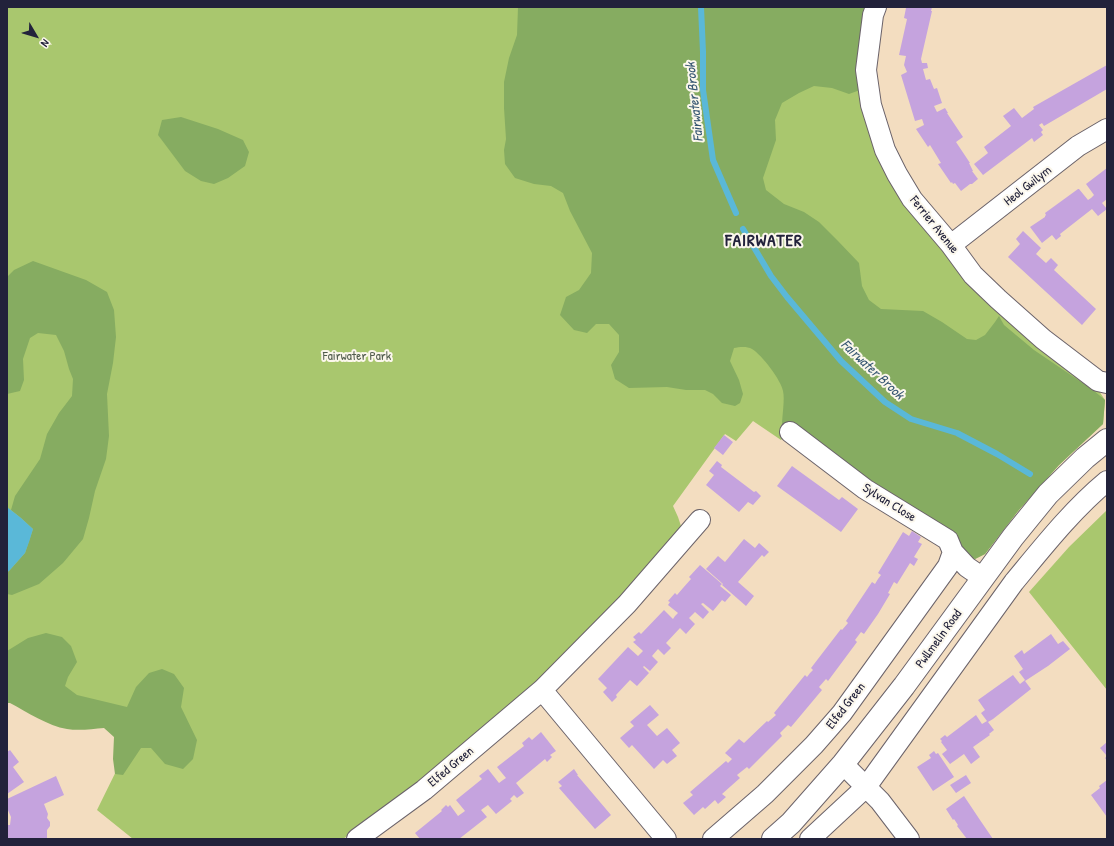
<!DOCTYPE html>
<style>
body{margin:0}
#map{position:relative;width:1114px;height:846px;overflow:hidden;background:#f3ddc0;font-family:"Patrick Hand",sans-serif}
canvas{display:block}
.frame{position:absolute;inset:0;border:8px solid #22223b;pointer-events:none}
.north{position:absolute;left:16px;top:16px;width:40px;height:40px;-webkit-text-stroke:3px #fbf7ec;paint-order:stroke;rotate:128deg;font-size:11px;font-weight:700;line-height:16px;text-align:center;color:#22223b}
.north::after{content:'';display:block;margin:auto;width:14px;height:18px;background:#22223b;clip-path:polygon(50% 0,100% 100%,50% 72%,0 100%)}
</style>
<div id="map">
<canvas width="1114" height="846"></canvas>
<div class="frame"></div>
<div class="north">N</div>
</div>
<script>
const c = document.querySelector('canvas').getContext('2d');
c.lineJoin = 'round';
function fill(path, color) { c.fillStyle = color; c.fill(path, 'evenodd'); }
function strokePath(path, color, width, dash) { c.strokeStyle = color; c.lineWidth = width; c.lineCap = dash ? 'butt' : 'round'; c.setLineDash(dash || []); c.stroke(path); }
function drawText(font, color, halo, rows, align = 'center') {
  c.font = font + ' "Patrick Hand",sans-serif'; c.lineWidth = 4; c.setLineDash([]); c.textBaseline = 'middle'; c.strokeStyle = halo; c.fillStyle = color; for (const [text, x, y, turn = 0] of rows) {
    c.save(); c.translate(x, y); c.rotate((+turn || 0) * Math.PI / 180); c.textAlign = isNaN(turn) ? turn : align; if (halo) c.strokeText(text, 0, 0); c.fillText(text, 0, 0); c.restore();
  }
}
fill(new Path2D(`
 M7,7H867L885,150L1021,331L1065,369L1099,391L1105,400L1103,424L1059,465L1018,511L985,554L975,559L966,549L793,424L781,440L753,421L736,441L725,434L673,506L678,517L682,529L624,595L555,669L413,790L343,839H133L97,810L129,745L136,725L7,696Z
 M1107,510V690L1029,592L1069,547Z`), '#a9c76e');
fill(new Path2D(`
 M518,7H876L860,90L849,94L832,88L814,86L799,93L782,103L775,120L776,140L763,178L766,190L784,204L804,212L819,222L838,241L859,263L862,286L869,300L881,309L923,311L942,322L967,339L976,340L985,335L995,322L999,316L1004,325L1034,350L1093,390L1105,400L1103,424L1059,465L1018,511L985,554L975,559L953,552L782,425C782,416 785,399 783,391C781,380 762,355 752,349C747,346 739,347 734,348L730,361L739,380L743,394L740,403L735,406L722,403L713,394L705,390H686L667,387L629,388L615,379L611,365L619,352V335L609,324H596L587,333L574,330L560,315L566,297L579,290L591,273L592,253L570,211L563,193L551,186L534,184L515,178L505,164L504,150L506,139L504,108V82L509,58L517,35Z
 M181,117L218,129L243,140L249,152L245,166L228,178L214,184L201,181L185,171L158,135L162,120Z
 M33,261L86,280L107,292L114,310L116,337L113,363L107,394L109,436L106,459L95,491L89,518L83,539L63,563L39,584L12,595L7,594V572L9,571L25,553L33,529L21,518L11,510L15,496L40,459L47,434L59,413L72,396L73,379L69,369L64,351L56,335L38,333L30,338L23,359L24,380L20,391L7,394V277L14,270Z
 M46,633L62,637L71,646L77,662L68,677L65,686L77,695L127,707L136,687L149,673L162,669L174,674L184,688L181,707L197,740L193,759L183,769L165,764L151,748H141L123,775L115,774L113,759L114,737L104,728C92,729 79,731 67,729C48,726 27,712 10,703H7V651L28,638Z`), '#86ac61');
fill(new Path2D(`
 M7,507L21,518L33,529L29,542L25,553L9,571L7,572Z`), '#5ab8d8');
strokePath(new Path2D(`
 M701,7L703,52V90L713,160L736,213
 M743,229L771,276L787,297L841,361L885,402L911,419L957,433L997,454L1030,474`), '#5ab8d8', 6);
fill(new Path2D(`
 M910,7L913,8V7H932L931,11H932L921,59L922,63H927L928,68L923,69L926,80L930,79L934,89L937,88L942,103L934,106L937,112L945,108L948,113H947L963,137L956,142L970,163H969L973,171H972L978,179L972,184H970L961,191L955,183L953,184L952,182L951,183L938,164L941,163L930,145L928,147L916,129L924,125L922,119L915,121L901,75L907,72L904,65L906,56L899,55L907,19L904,18L906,8H910Z
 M1107,65V89L1044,126L1042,123L1039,125L1043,130L1041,132L1043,135L1034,142L1032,138L983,175L974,164L988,153L984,147L1011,126L1003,116L1014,108L1022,118L1034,109L1033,107Z
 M1107,168V199L1102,203L1107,209L1098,216L1092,209L1060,234L1061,236L1056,240L1052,235L1042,243L1030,227L1045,217V216L1046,215L1045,213L1078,189H1079L1088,200L1091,198L1094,195L1086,184Z
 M1023,231L1041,248L1036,254L1046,263L1051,258L1058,265L1054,270L1096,309L1082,325L1008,257L1020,244L1016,239Z
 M724,435L733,442L723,455L714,448Z
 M717,461L722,465L721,467L754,492L756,491L761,496L753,505L748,502L739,512L706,485L714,475L709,471Z
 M792,466L839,500L842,497L858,509L841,532L777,486Z
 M912,531L921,537L918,542L922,544L914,557L918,559L914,566L910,563L897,584L894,582L888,593L890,594L878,614L864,634L861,632L855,640L857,642L828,681L826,679L819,687L822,690L791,727L788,725L780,733L782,736L749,769L747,767L737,775L740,778L722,794L726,797L718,804L715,800L705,809L703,807L694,815L683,803L693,795L690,792L726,761L728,763L732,759L725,753L739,739L744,743L767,721L768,722L776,715L774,713L805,675L807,677L810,673L813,670L811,668L841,629L842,630L848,623L846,621L872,582L875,584L878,579L881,575L878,573L903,532L909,536Z
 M744,539L755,548L759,543L769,552L764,557L762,555L738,582L754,596L746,606L722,585L723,584L706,569L718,556L725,562Z
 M700,565L722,584L720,586L731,595L725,602L722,600L713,611L703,603L701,604L709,612L703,619L695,612L689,618L695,624L686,634L680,628L666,643L671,648L664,655L658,649L652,656L658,662L650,671L644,666L643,667L649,673L637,686L630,680L616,695L617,697L612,702L603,692L607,688L598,679L628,647L638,656L643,651L633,642L636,640L633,637L639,632L641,634L664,610L673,619L675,616L678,613L668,605L670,602L668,601L675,593L677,595L683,588L691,579L689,577Z
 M1051,634L1058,644L1063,641L1070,649L1048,666L1025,681L1031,689L993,719L988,722L994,730L989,734L990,735L973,747L980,757L971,764L964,754L950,764L942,754L947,750L941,742L942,741L940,739L945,735L947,737L976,715L982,724L987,721L981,713L985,710L978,700L1013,675L1020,684L1025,680L1019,672L1023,669L1014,656L1022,650L1024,654Z
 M650,705L659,715L647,725L657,736L667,728L680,743L672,750L677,756L667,764L663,760L654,769L632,745L629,748L620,738L634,726L630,722Z
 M541,732L556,751L550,755L552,757L547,762L545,759L516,783L524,793L517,798L514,795L510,799L512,801L496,814L488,805L481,810L487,817L459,839H420L415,833L442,811L441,810L446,805L448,807L450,805L458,816L465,811L456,800L482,779L479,776L488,769L499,783L503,780L506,778L497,767L524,746L522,743L529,737L532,740Z
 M1107,742V761L1105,758L1107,756L1100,748Z
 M10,750L19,762L13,767L24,782L7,794V752Z
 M934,751L936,754L938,753L954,777L933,791L917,767L931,758L929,755Z
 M574,769L578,775H577L611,815L595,829L559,788L562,786L558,782Z
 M966,775L971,783L956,793L950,785Z
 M56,776L64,795L44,804L48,814L47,818L50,822V826L47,830V839H7V825H10L11,817L7,808V799Z
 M1107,780V817L1091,795L1100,788L1099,786Z
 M964,796L980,820L993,839H967L957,826L958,825L954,819L953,820L946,809Z`), '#c5a3de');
const minor = new Path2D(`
 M876,7L873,15L866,70L871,105L885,150L897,174L912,199L951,245L973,275L998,299L1043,339L1098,381L1107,383
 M951,245L1078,146L1107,129
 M790,432L865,489L948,540L953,552L967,567L983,578
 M542,690L666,839
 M843,764L880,801L909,839
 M357,839L424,790L542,690L627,604L700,520
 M713,839L765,794L814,745L842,713L948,566L953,552
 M810,839L866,787L1014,582C1043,547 1072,510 1107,481`);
const tertiary = new Path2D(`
 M773,839L791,823L843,764L904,686L1013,537L1048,494L1085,458L1107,440`);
strokePath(minor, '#6b636a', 22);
strokePath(tertiary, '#6b636a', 24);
strokePath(minor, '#fff', 20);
strokePath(tertiary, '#fff', 22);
drawText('13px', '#22223b', '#fbf7ec', [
 ["Heol Gwilym",1028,186,-38],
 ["Ferrier Avenue",934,225,51],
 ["Sylvan Close",889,503,32],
 ["Pwllmelin Road",939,639,-54],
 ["Elfed Green",846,706,-52],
 ["Elfed Green",451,767,-40]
]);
drawText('13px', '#515c4d', '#fbf7ec', [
 ["Fairwater Park",357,357]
]);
drawText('italic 14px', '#365672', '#fbf7ec', [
 ["Fairwater Brook",695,102,-96],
 ["Fairwater Brook",872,370,43]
]);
c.letterSpacing = '1px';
drawText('bold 17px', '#22223b', '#fbf7ec', [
 ["FAIRWATER",764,241]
]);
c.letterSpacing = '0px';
</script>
